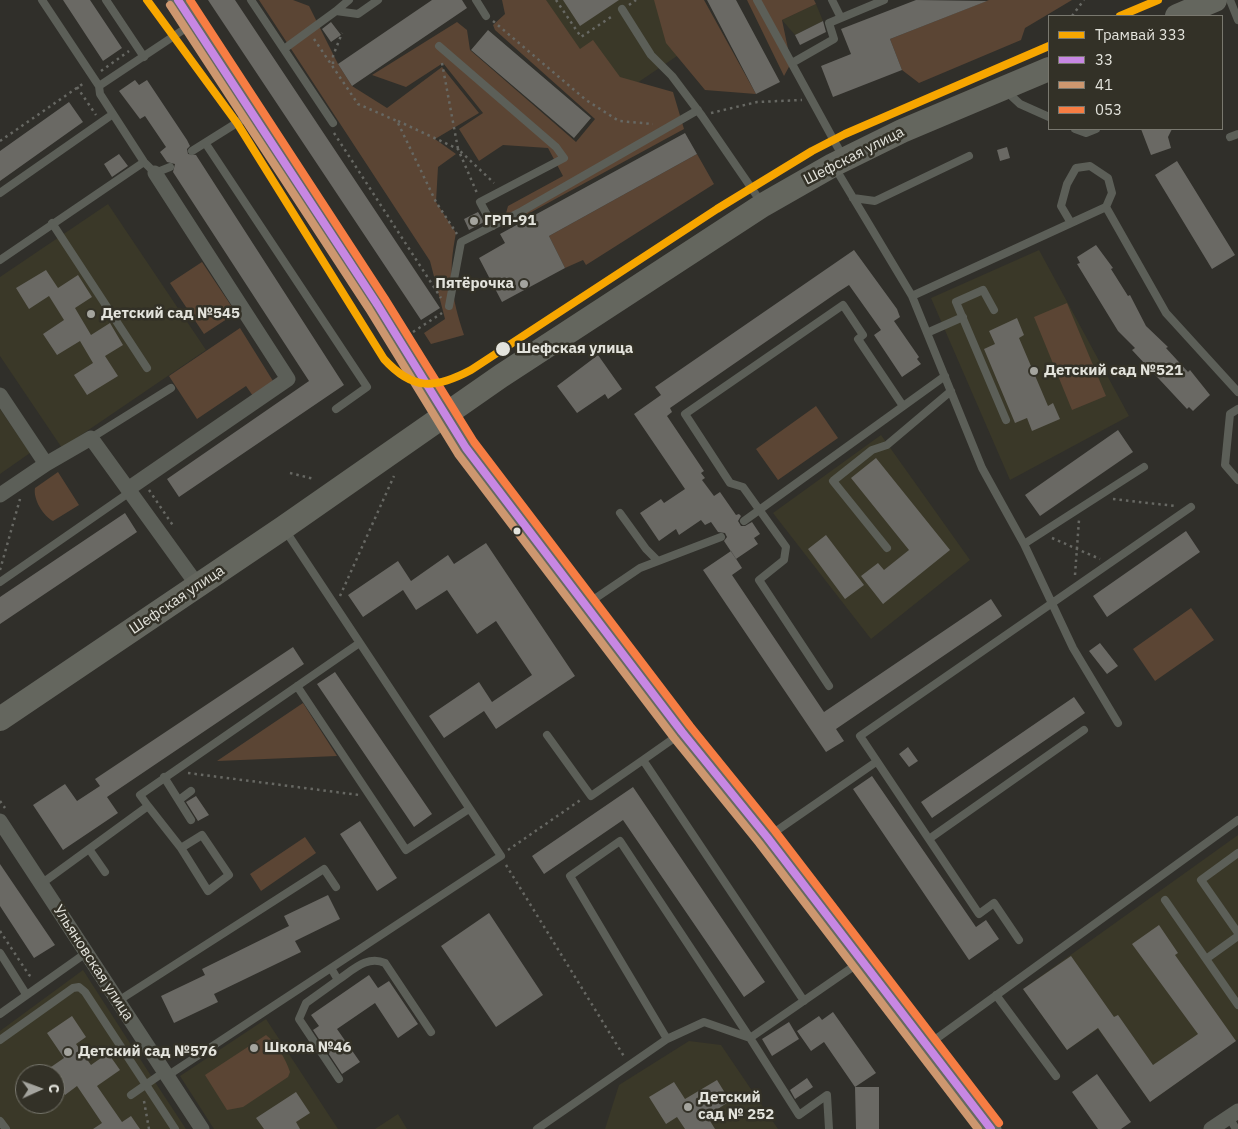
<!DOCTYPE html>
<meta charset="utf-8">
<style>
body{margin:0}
#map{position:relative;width:1238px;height:1129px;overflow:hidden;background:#302f2a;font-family:"IBM Plex Sans",sans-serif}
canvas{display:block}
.legend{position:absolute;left:1048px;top:15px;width:175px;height:115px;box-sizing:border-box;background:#333127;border:1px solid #79786f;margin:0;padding:6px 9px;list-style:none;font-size:15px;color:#e3e3dc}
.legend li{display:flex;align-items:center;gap:10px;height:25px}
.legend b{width:25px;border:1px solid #79786f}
.north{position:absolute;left:15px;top:1064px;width:50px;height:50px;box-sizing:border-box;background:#333127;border:1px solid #79786f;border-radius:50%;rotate:88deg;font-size:14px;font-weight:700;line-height:20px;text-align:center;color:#e3e3dc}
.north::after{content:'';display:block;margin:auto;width:18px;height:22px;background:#a4a49e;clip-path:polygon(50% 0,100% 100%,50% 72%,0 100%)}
</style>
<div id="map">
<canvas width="1238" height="1129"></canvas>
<ul class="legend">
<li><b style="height:6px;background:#f7a600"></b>Трамвай 333</li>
<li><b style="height:6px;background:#c787e3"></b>33</li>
<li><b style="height:6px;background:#cd976f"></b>41</li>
<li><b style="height:6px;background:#f77d43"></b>053</li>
</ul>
<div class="north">С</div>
</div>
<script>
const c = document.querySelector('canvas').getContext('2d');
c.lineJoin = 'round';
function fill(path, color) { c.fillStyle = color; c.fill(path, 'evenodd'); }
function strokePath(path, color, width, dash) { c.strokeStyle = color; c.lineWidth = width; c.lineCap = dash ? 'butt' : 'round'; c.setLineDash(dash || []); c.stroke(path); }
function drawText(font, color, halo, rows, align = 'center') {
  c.font = font + ' "IBM Plex Sans",sans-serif'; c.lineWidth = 5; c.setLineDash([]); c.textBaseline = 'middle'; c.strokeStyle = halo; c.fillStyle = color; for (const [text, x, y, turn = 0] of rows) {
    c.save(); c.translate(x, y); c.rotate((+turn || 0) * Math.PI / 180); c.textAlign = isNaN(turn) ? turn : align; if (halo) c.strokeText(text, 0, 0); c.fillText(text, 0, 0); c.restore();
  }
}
fill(new Path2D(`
 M512,0H695L714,31L606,104Z
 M816,4L823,21L795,35L782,20Z
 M108,204L206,350L62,448L0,356V277Z
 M1039,250L1129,416L1010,480L931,298Z
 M0,409L30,453L0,474Z
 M881,435L970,560L871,639L773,513Z
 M1238,835V1039L1150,1102L1098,1029L1067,1050L1023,989Z
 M83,970L153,1079L186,1129H0V1031ZM25,1074H55V1104H25Z
 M266,1019L338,1129H214L180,1076Z
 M689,1041L721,1045L778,1129H605L619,1085Z
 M398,1114L407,1129H375Z`), '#3a3828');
fill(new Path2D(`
 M259,0H293L309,6L338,64L352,86L387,108L442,67L479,113L435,139L456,154L438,167L436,202L456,233C448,273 451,296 464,335L431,344L424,333L445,319L430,261Z
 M502,0H546L580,49L593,40L620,77L673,92L684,129L502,228L508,206L563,176L548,148L503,145L479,161L459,129L483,113L443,63L406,87L372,75L457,22L467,30L470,50L576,142L595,119L495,30L493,25L505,14Z
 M654,0H704L756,94L705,90L666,43Z
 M747,0H814L816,4L782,20L791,63L784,76Z
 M989,0H1072L1025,28L1021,40L919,83L902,70L890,39Z
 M697,154L714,184L586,265L583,260L565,268L549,236Z
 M202,262L236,313L204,334L170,283Z
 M1067,303L1106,396L1072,410L1034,317Z
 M240,328L273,381L253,396L246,386L197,419L169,376Z
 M816,406L838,438L778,480L756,449Z
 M58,472L79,505L53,521C43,516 33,499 35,488Z
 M1191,608L1214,640L1155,681L1133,649Z
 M303,703L337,756L217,761Z
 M305,837L316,853L261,891L250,874Z
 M266,1035C277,1043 286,1060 290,1072L288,1077L243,1107L227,1110L205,1075Z`), '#5b4534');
fill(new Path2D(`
 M63,0H90L122,48L103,61Z
 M208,0H235L440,308L421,320Z
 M432,0H462L467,8L352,86L338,64Z
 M563,0H619L580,26Z
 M707,0H736L780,82L756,94Z
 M916,0L987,1L890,39L902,70L833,97L821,66L851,54L841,29Z
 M823,21L826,32L800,45L795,35Z
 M331,22L341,35L331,42L322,29Z
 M488,30L591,118L574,138L471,50Z
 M135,80L139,85L147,80L187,140L190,146L187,149L188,154L196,155L344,385L179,497L167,479L309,381L173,172L175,164L167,162L160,152L166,147L145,116L140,119L119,91Z
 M69,102L83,122L0,181V151Z
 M1141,129H1172L1168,137L1171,148L1151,155Z
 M685,133L697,154L549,236L565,268L502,302L479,258L505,243L500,234Z
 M1007,147L1010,158L1000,161L997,150Z
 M119,154L128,166L112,177L104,164Z
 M1177,161L1235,255L1212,269L1155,175Z
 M478,212L484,222L469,230L464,219Z
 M1096,245L1113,268L1111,269L1128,296L1130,295L1146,326L1168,347L1166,348L1188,372L1190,370L1210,395L1193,411L1189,407L1187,409L1132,350L1135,348L1118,331L1077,264L1080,263L1077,257Z
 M854,250L897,309L900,317L894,321L919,357L917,359L921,364L902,377L874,335L881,330L849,285L838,292L670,408L672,412L667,416L704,471L701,473L705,478L702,480L714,496L720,492L736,515L739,514L741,516L738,521L741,526H745L752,522L760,534L754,538L758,544L736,559L724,541L727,537L725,533L718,532L711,522L705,525L701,520L679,535L676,529L659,541L640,513L661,499L664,503L685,489L634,414L661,395L655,387Z
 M46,270L58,288L78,275L92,297L75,308L91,335L110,323L123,345L105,356L118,376L87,395L74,375L93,363L80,341L57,355L43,334L64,320L49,296L29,309L16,288Z
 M1017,318L1024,335L1019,338L1048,406L1053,403L1060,419L1032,431L1027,418L1015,423L984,349L995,344L989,331Z
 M598,355L622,389L608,399L605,394L577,413L557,386Z
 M1118,430L1133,452L1040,516L1025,495Z
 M876,458L950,550L883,604L861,576L878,563L884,570L909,550L851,478Z
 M125,513L137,532L0,624V597Z
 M1186,531L1200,552L1107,617L1093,596Z
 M826,535L864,585L845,599L808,549Z
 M486,543L575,676L496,729L484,711L444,738L429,716L479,682L492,702L532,675L496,621L477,634L447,590L416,610L403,590L363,617L348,595L398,561L411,581L448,555L454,564Z
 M731,551L742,568L732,575L824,712L991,599L1002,616L836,729L844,741L826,752L703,570Z
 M1100,643L1118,666L1107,674L1089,651Z
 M293,647L304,664L107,797L118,813L63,850L33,805L65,784L77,801L100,786L95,779Z
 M335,672L432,814L414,827L317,684Z
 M1074,697L1085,713L932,818L921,802Z
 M908,747L918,761L909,767L899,754Z
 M872,776L976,927L986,920L999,939L969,960L853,789Z
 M633,787L765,982L744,997L623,820L544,874L532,856Z
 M196,796L209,815L198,821L186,802Z
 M360,821L397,878L377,891L340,834Z
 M0,864L55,945L34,958L0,906Z
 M328,895L340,919L295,941L301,952L214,994L218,1002L174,1023L161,996L205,975L202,969L289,926L284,916Z
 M489,913L543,995L496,1027L441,946Z
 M1159,925L1178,953L1175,955L1236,1041L1150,1102L1098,1028L1067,1050L1023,989L1071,956L1114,1017L1118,1015L1153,1065L1198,1034L1132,944Z
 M369,975L378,988L389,981L418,1024L398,1038L375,1003L337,1029L360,1062L342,1074L313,1030L319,1026L311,1015Z
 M833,1012L876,1073L855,1087L824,1042L811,1051L797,1031L819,1016L822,1020Z
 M72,1016L86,1037L76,1044L91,1065L108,1053L120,1070L97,1086L122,1122L131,1116L140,1129H93L102,1123L77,1086L65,1095L55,1081V1074H41L64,1058L47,1033Z
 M789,1022L799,1039L772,1056L762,1039Z
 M1097,1074L1131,1122L1121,1129H1098L1072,1092Z
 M807,1078L813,1087L795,1099L790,1090Z
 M717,1080L730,1101L707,1116L715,1129H685L677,1117L666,1124L649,1097L674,1082L685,1099Z
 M855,1087H879V1129H856Z
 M296,1092L310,1113L296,1122L300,1129H264L256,1118Z`), '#6a6964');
strokePath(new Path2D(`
 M556,0L581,37L614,15
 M629,5L636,0
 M1072,16L1084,0
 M493,21L586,100L619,121L653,124
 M314,39L358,104L397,121L436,202L457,234
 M442,63L458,149L494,183
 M333,64V56L342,33
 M101,71L129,51
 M77,87L96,115
 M711,113L757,102L802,100
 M398,121L458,149L477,193
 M334,133L441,298
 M0,141L84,83
 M413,332L442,313
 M290,473L314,479
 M149,490L174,527
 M1113,499L1175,506
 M1052,538L1100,559
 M0,570L20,499
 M1075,575L1079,520
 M340,596L394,476
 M188,773L359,795
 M0,801L5,808
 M508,850L582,799
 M506,865L625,1058
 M0,931L29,975L34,978
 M144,1101L149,1129`), '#676863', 2.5, [2.5, 4]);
strokePath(new Path2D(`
 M42,0L99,86
 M106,0L144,57
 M251,0L333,123
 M476,0L486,16
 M757,0L843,157
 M832,0L841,18
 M1230,0L1238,20
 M622,9L651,55L672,76L702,116L761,202
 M336,11L349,0
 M439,46L556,147L564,158L480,202L493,226
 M284,49L336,11L358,14L378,0
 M792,63L834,39L829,23L884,0
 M1006,91L1020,104L1049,117
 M1075,129L1086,133L1096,129
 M1230,137L1238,134
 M206,144L367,387L336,409
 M192,151L251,114
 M834,166L912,296L982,468L1024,544L1073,648L1118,723
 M170,167L155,173L144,162L100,94L99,86L192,24
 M0,193L113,114
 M853,198L875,201L969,156
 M52,223L147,368
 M1071,223L1061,206L1067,184L1076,168L1090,166L1108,178L1112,193L1106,207L1166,313L1238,392
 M0,260L144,162
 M912,296L1106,207
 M449,306L461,242L522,211L698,110
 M994,310L983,290L956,302L1006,420
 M929,332L963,317
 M1238,409L1230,414L1225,465L1238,480
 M91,438L171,388
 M620,513L646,549L658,561
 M744,521L945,376
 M1024,544L1144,467
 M887,548L833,481L872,450L887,445L951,391
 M0,582L130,492
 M587,604L640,568L721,537
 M297,686L406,850L469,809
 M829,686L759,580L784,560L786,547L743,487L730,483L685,414L843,305L863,335L858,339L903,406
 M680,734L643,760L804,1001
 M547,735L591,796L643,760
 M164,777L191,820
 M179,800L191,791
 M148,806L181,848L208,891L229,875L202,835L181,848
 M769,836L876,762
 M929,839L1084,730
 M89,849L105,872
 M1238,853L1201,880L1238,933
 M41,884L148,806L140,795L358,644
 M1165,900L1238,1005
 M1019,940L994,903L979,914L860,736L1191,507
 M0,953L26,994
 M1206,959L1238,936
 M331,968L338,980C353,970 367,955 385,963L431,1032
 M338,980L306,1003L299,1019L339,1079
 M996,995L1056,1076
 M118,1001L324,869L336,887
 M0,1014L86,953
 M0,1040L73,988L79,987L85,992L175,1129
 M929,1044L1238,820
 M167,1076L501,856L285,530
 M131,1095L164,1072
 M1229,1117L1236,1129
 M0,1121L6,1129
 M537,1129L667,1039L704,1022L750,1038L620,841L570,876L667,1039
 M829,1129L827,1095L799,1115L750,1038L860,962`), '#5c5f58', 8);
strokePath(new Path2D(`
 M0,395L46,464
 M128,489L288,379L155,173
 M0,495L46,464L91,438L198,586
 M0,821L202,1129
 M1211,1129L1238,1111`), '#5c5f58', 15);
strokePath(new Path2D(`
 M178,0L377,304L466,448L682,732L767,837L991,1129`), '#666960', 21);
strokePath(new Path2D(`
 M1177,16L1215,0
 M0,719L283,528L501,376L763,205L833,165L902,131L1049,69`), '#64665e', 24);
strokePath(new Path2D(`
 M178,0L377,304L466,448L682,732L767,837L991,1129`), '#c787e3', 8);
strokePath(new Path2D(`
 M170,5L369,309L458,454L674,738L759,843L978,1129`), '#cd976f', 8);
strokePath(new Path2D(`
 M190,0L385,299L474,442L690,726L775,831L999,1123`), '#f77d43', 8);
strokePath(new Path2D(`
 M147,0L237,123L384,359C413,391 435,389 471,370L717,209L812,151L845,134L1049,46
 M1120,16L1158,0`), '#f7a600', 8);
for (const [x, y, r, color] of [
 [474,221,5,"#a4a49e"],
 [524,284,5,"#a4a49e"],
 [91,314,5,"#a4a49e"],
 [503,349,8,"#e3e3dc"],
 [1034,371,5,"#a4a49e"],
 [517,531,4.5,"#e3e3dc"],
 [254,1048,5,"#a4a49e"],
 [68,1052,5,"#a4a49e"],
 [688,1107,5,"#a4a49e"]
]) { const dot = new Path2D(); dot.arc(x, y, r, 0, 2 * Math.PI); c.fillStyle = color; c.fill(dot); strokePath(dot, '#333127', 2); }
drawText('15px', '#e3e3dc', '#333127', [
 ["Шефская улица",854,156,-27],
 ["Шефская улица",177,600,-34],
 ["Ульяновская улица",93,963,57]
]);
drawText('bold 15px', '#e3e3dc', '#333127', [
 ["ГРП-91",484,221],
 ["Пятёрочка",514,284,"right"],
 ["Детский сад №545",101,314],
 ["Детский сад №521",1044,371],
 ["Школа №46",264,1048],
 ["Детский сад №576",78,1052],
 ["Детский",698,1098],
 ["сад № 252",698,1115]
], 'left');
drawText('bold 15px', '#e3e3dc', '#333127', [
 ["Шефская улица",516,349]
], 'left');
</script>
